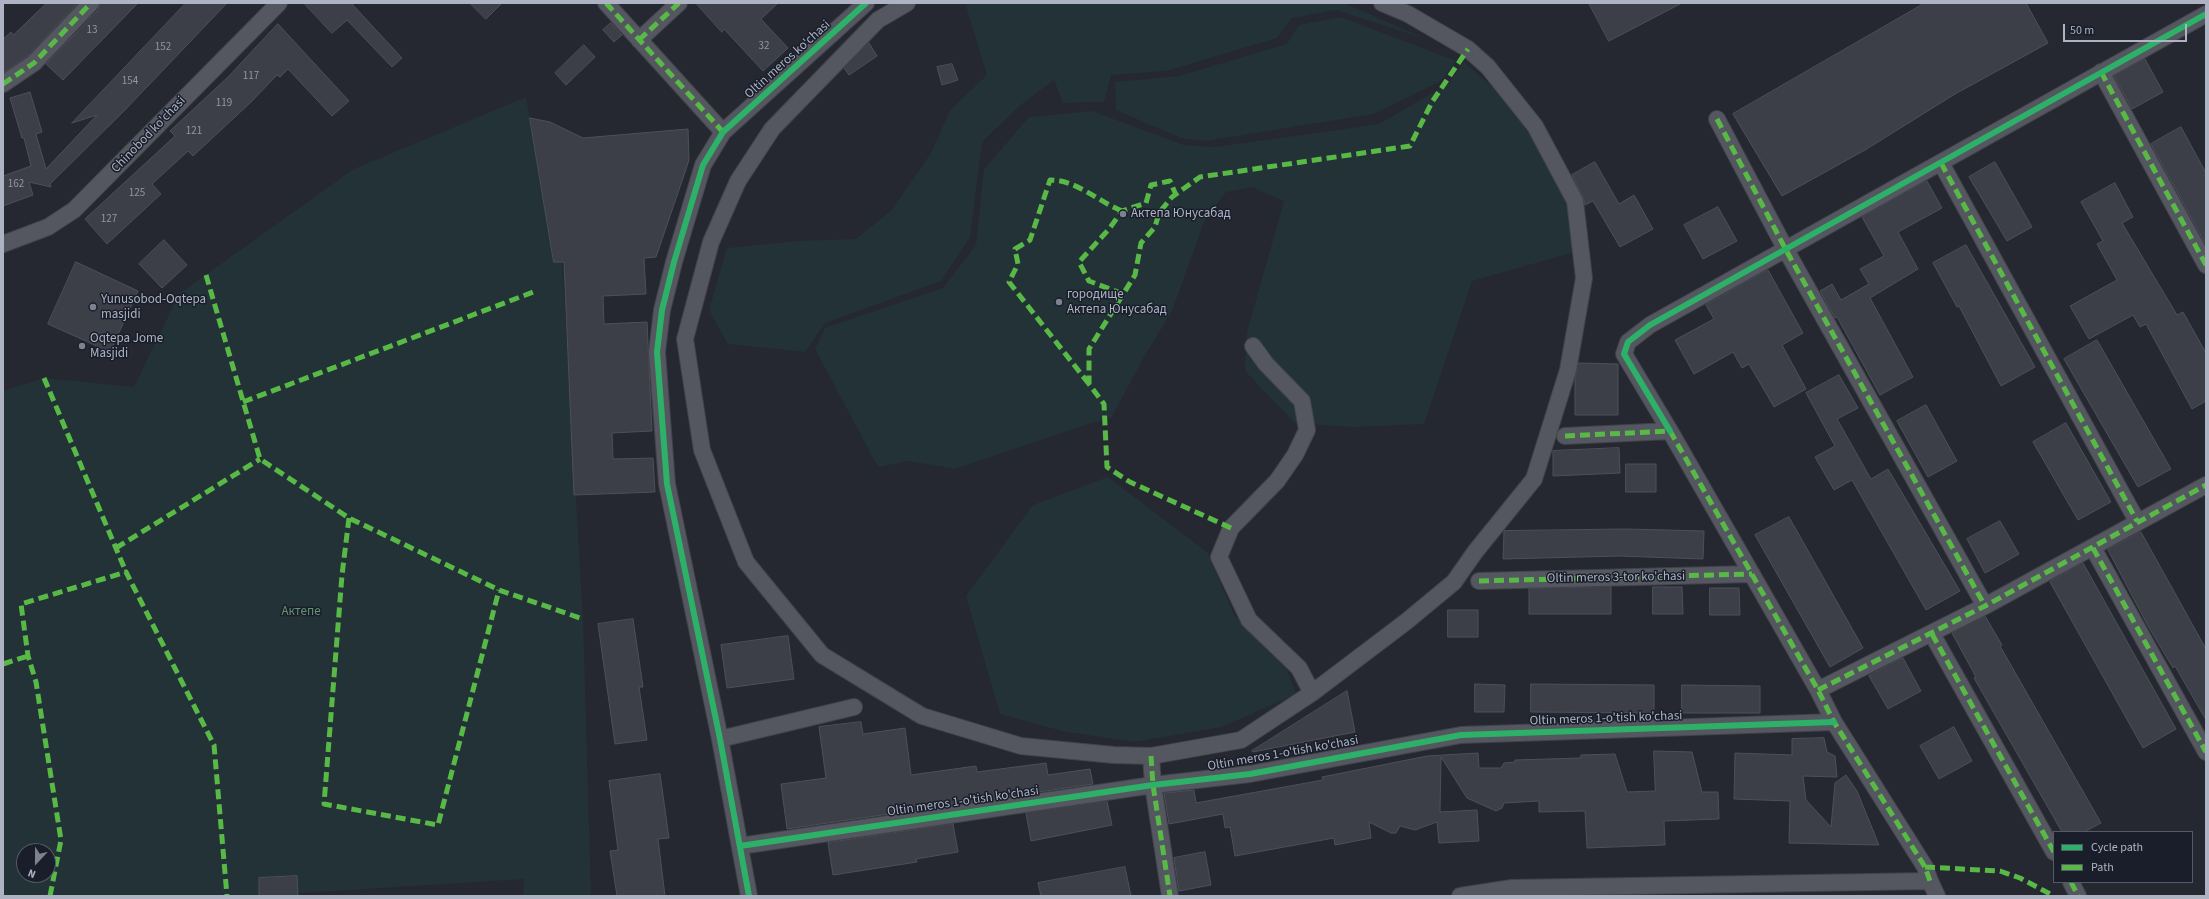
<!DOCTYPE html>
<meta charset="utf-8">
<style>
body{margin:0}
#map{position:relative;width:2209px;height:899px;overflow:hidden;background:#252830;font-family:"Source Sans 3",sans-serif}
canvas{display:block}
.frame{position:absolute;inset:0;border:4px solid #adb3c3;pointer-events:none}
.legend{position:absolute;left:2053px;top:831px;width:140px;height:52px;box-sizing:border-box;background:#191e2a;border:1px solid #545a67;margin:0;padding:5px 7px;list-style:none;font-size:12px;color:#adb3c3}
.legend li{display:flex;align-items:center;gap:8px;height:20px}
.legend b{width:20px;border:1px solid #545a67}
.north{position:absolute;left:16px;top:843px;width:40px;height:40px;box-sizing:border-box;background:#191e2a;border:1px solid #545a67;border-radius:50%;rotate:202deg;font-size:11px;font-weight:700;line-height:16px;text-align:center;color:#adb3c3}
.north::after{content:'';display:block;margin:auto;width:14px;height:18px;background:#7d8290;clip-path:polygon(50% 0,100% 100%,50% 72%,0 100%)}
.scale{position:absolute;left:2063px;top:24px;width:124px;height:18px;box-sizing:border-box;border:2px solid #adb3c3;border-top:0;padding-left:5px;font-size:12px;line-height:14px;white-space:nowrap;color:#adb3c3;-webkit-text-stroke:3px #191e2a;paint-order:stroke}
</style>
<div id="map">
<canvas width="2209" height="899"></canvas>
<div class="frame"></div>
<ul class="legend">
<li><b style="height:5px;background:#2db169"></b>Cycle path</li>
<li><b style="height:5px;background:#58b947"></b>Path</li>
</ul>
<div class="north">N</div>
<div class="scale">50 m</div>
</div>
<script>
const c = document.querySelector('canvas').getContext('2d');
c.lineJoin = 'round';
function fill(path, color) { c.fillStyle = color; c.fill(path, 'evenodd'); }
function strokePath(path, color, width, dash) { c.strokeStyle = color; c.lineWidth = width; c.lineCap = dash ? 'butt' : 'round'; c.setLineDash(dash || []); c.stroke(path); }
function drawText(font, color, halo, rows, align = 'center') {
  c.font = font + ' "Source Sans 3",sans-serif'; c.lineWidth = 3; c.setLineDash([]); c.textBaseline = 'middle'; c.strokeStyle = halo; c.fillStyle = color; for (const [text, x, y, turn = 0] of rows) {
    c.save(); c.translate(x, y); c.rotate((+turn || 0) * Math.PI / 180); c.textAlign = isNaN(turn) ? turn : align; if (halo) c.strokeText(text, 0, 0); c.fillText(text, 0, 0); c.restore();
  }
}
fill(new Path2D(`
 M965,3H1344L1426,39L1336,10L1292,18L1277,38L1166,71L1111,75L1104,102L1063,103L1054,80L1019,106L982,142L970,237L941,281L825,323L805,352L728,344L709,310L727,248L797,241L856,239L892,210L931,153L950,110L987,75Z
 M1341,17L1456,61L1441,81L1373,114L1205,141L1181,138L1116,110L1115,82L1179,76L1287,44L1299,25Z
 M1464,62L1508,101L1543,156L1566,198L1575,252L1472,281L1424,424L1353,427L1295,423L1245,371L1247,332L1284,201L1252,187L1226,192L1205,219L1172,311L1144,357L1111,418L1088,424L955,469L909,461L878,467L815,349L825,328L943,288L976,245L984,169L1029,117L1092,111L1184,145L1215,147L1379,124L1448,84Z
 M526,97L554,262H562L583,619L591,896H523L524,879L255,896H3V391L44,378L134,387L179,294L354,169ZM24,851H48V875H24Z
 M1108,477L1208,553L1234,615L1287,670L1296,694L1222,727L1134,742L1062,731L1000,714L966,596L1033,505Z`), '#233236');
const building = new Path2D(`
 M47,3H78L28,56L3,73V39L11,32L13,35Z
 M100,3H138L63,80L46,64L98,10Z
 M186,3H227L125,110L50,184L51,187L29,182L33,195L3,206V176L31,166L24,138H22L10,98L30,92L42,132L36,134L46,169L97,115L72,123Z
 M304,3H351L402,58L392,67L347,20L332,33Z
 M470,3H502L486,19Z
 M696,3H778L761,19L788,48L763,71L724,29L722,32Z
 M1589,3H1682L1609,41Z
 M1925,3H2026L2048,43L1955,94L1865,150L1782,196L1733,114Z
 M611,23L622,35L614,42L603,30Z
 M278,24L349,101L332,116L288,69L280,77L277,75L250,103L193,156L188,151L152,184L161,194L107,244L85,219L175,136L170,131L228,77Z
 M869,43L877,56L849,75L844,68Z
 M584,45L595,57L566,85L555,73Z
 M2145,59L2163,92L2132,109L2114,76Z
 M952,64L958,80L942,85L937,67Z
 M530,118L550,122L583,138L688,129L689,160L683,178L656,257L644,258L646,294L603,296L604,324L647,322L652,431L612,433L613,459L653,458L655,492L574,495L564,262H554Z
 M2181,127L2206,173V245L2151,144Z
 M1595,162L1619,204L1634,195L1653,229L1620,247L1593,201L1585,205L1583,197L1572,175Z
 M1995,162L2032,227L2007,241L1969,177Z
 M1927,181L1942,208L1898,232L1918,269L1870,298L1913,377L1880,395L1837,317L1835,318L1820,291L1832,284L1841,300L1869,284L1860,269L1884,256L1862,217Z
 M2115,183L2133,217L2122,223L2177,315L2183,312L2206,353V401L2192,409L2146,324L2140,327L2133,315L2089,339L2070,306L2117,280L2097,244L2103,241L2081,202Z
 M1718,207L1737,241L1703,259L1684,225Z
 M164,240L187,265L162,288L139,264Z
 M1966,245L2035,367L2001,386L1959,306L1957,307L1933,263Z
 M76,262L138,291L110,352L48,324Z
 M1768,270L1803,333L1782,345L1806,389L1774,407L1749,364L1742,368L1733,352L1694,374L1675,340L1714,319L1706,305Z
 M2097,340L2171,469L2138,487L2064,359Z
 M1579,363L1618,364V415H1575V378Z
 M1839,375L1858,408L1837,419L1871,479L1888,469L1960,591L1926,610L1852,480L1834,490L1815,457L1835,446L1806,393Z
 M1926,405L1957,461L1928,477L1897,421Z
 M2066,423L2111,502L2078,520L2033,442Z
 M1619,448L1620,473L1553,476V451Z
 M1626,464H1656V492H1626Z
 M1789,517L1863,648L1830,667L1755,535Z
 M2000,521L2019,554L1985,573L1967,539Z
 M1626,529L1704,531L1703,559L1619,556L1503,559L1504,531Z
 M2141,532L2206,649V720L2175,666L2173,668L2148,626L2108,550Z
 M2083,563L2176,729L2143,748L2050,582Z
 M1611,587V614H1529V589Z
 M1653,587H1682L1683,614H1653Z
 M1710,588H1739L1740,615H1710Z
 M1448,610H1478V637H1448Z
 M1985,616L2002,645L2000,646L2101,823L2084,832H2062L1974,678L1976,677L1952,633Z
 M633,619L643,687H639L647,740L615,744L598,624Z
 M788,636L794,679L727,688L721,645Z
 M1903,658L1921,691L1888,709L1869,676Z
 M1475,684L1505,685L1504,712H1475Z
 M1531,684L1654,685V713L1531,712Z
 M1682,685L1760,686V713H1682Z
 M1347,691L1355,732L1253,752L1252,751Z
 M861,722L863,734L905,728L911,775L976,766L977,772L1046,763L1048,775L1090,769L1093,784L787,829L781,784L826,778L819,727Z
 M1954,727L1972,761L1939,779L1920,746Z
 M1824,738L1827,752L1835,756L1837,777L1803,776L1806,800L1831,827L1835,783L1846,775L1857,791L1879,845L1789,843L1790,801L1734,799L1735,753L1792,755V739Z
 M1654,751L1692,752L1702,792H1718L1719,819L1664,821L1665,845L1587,848L1585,811L1539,812V801L1504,803L1502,808L1496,811L1467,798L1441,757L1440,812L1477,810L1479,841L1439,843L1437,822L1415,830L1400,826L1396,833H1391L1369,822L1371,838L1335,845L1334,838L1235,856L1230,827L1225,828L1223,814L1169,824L1164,793L1194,790L1196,803L1323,780L1322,777L1427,756L1478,753L1479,768H1501L1504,763L1515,762V760L1581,758V755L1615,754L1627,792L1655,791Z
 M660,774L669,838L658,839L665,896H617L610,851L618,850L609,781Z
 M1107,801L1112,825L1031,841L1026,813Z
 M953,824L958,852L916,859L917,862L833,875L828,843Z
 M1205,852L1211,885L1179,891L1174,858Z
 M1125,867L1131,896H1041L1038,883Z
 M297,876L298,896H259V878Z`);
fill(building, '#3c3f47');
strokePath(building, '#4c5059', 1);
const minor = new Path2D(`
 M606,3L723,132
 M907,3L878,20L772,129L738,181L711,242L685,339L702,450L746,562L822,655L922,716L1021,746L1114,755L1151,756L1241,740L1312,693L1407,621L1454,582L1475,552L1534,479L1568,370L1584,278L1575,201L1535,126L1488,67L1468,49L1408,14L1382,3
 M639,40L679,3
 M2101,72L2206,265
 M3,84L34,63L91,3
 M1717,119L1786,250L1985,606
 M1941,163L2137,521
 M3,244L48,227L74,210L279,3
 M1253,346L1266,364L1302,401L1307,430L1295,455L1277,481L1231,528L1219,557L1249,620L1299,668L1312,693
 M1670,431L1624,354L1628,342L1650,325L2206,14
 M1565,436L1670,431L1818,690L1834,722L1925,867L1930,881
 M2093,548L2206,752
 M1479,581L1752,574
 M1932,634L2054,852
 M1818,690L1985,606L2206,485
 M720,739L854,707
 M1151,756L1153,785L1170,896
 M740,846L1153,785L1250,774L1461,735L1834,722
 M2071,882L2078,896
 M749,896L720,739L667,484L657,352L662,310L674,262L703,165L723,132L866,3
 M1460,896L1512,888L1930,881L1937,896`);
strokePath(minor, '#41434a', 18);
strokePath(minor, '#54575f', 16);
strokePath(new Path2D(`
 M606,3L723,132
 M639,40L679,3
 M2101,72L2206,265
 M3,84L34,63L91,3
 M1717,119L1786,250L1985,606
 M1941,163L2137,521
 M206,275L260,459L349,518L499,590L583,619
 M1123,294L1089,281L1079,262L1109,229L1122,211L1146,203L1151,185L1170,181L1176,195
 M44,378L126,572
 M1089,384L1009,282L1018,264L1015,249L1030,240L1050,180C1077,180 1097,201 1122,211
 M243,402L536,291
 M1565,436L1670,431L1818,690L1834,722L1925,867L1930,881
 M349,518L342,575L324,804L438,825L499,590
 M1231,528L1130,482L1107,467L1104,404L1089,384V349L1135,275L1141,243L1155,227L1159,213L1172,197L1200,177L1410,146L1432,102L1468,49
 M116,548L260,459
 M2093,548L2206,752
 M1479,581L1752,574
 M1932,634L2054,852
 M3,664L28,656
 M1818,690L1985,606L2206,485
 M1151,756L1153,785L1170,896
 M1925,867L2000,871L2020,878L2054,896
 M2071,882L2078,896
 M50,896L61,840L36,682L28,656L21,604L126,572L214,745L227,896`), '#58b947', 5, [10, 5]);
strokePath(new Path2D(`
 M1670,431L1624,354L1628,342L1650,325L2206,14
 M740,846L1153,785L1250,774L1461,735L1834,722
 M749,896L720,739L667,484L657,352L662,310L674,262L703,165L723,132L866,3`), '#2db169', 6);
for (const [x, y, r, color] of [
 [1123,214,4,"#7d8290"],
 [1059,302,4,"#7d8290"],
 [93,307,4,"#7d8290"],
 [82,346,4,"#7d8290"]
]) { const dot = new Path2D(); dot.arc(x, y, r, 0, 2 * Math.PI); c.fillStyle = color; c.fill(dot); strokePath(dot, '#191e2a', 1.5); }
drawText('11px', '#9196a4', null, [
 ["13",92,31],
 ["32",764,47],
 ["152",163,48],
 ["117",251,77],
 ["154",130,82],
 ["119",224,104],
 ["121",194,132],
 ["162",16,185],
 ["125",137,194],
 ["127",109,220]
]);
drawText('13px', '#adb3c3', '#191e2a', [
 ["Oltin meros ko'chasi",788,60,-42],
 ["Chinobod ko'chasi",149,135,-46],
 ["Oltin meros 3-tor ko'chasi",1616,578,-1],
 ["Oltin meros 1-o'tish ko'chasi",1606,719,-2],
 ["Oltin meros 1-o'tish ko'chasi",1283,754,-10],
 ["Oltin meros 1-o'tish ko'chasi",963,802,-8]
]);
drawText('13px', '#adb3c3', '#191e2a', [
 ["Актепа Юнусабад",1131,214],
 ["городище",1067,295],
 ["Актепа Юнусабад",1067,310],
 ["Yunusobod-Oqtepa",101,300],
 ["masjidi",101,315],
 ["Oqtepa Jome",90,339],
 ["Masjidi",90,354]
], 'left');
drawText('13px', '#669276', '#191e2a', [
 ["Актепе",301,612]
]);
</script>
